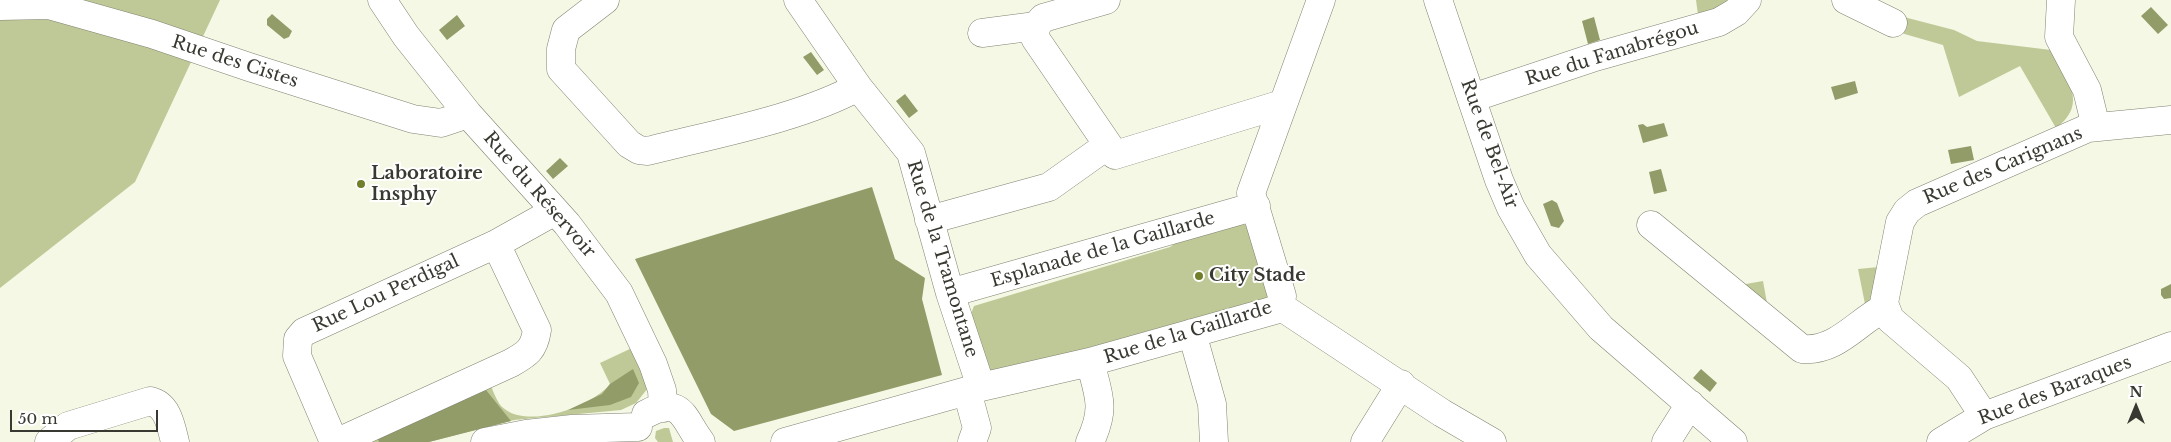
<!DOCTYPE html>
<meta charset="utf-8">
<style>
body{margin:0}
#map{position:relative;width:2171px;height:442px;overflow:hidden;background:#f4f8e5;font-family:"Libre Baskerville",serif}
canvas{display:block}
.north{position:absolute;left:2111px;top:382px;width:50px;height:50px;-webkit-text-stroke:4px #fff;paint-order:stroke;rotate:0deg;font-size:14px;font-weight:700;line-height:20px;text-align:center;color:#383a32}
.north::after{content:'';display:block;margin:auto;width:18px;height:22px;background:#383a32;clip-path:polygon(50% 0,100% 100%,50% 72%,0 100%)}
.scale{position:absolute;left:10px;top:410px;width:148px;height:22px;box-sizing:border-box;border:2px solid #383a32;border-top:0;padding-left:6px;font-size:15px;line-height:18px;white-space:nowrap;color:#383a32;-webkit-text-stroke:4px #fff;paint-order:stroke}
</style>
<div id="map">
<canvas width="2171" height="442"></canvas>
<div class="north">N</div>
<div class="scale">50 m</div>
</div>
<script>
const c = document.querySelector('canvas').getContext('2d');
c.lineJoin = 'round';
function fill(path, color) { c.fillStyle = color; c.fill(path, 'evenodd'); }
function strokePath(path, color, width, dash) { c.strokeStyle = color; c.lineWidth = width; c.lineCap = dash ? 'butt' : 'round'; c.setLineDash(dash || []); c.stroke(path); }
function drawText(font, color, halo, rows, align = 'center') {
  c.font = font + ' "Libre Baskerville",serif'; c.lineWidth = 4; c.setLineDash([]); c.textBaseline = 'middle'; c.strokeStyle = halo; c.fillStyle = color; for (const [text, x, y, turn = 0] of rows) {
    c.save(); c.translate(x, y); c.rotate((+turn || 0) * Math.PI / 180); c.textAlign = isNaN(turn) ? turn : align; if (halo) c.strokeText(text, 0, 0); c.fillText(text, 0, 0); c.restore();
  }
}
fill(new Path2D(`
 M0,0H220L135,182L0,288Z
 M1696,0H1729L1719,8L1698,15Z
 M1900,16L1954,30L1977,41L2051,50C2067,78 2089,104 2056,128L2020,66L1959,97L1943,45L1894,31Z
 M1239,222L1252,228L1273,289L1265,302L991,373L983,362L970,316L974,306L1150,253L1170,247L1187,235Z
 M1879,267L1873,298L1866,309L1858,269Z
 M1763,281L1769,314L1746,288V284Z
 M634,347L648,388L636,403L621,410L514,420L429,442H358L489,381C492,388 496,400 501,406C525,431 592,407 610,384L600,363Z
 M664,428H669L673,442H658L655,438L656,431Z`), '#bfc997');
fill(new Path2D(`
 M2151,7L2168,25L2158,34L2141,16Z
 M272,14L292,31L289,37L284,39L267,25V19Z
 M457,15L465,26L447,40L439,30Z
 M1594,17L1600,40L1588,44L1582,21Z
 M811,52L824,70L817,75L803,57Z
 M1855,81L1858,93L1835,100L1831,87Z
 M905,94L918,111L909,118L896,101Z
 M1664,123L1668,136L1643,143L1638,125L1643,124L1647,127Z
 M1971,146L1974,160L1951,164L1948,150Z
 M560,158L568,166L553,179L546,171Z
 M1661,169L1667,191L1654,194L1649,172Z
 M872,187L895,259L925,278L922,299L942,375L734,431L711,414L635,259Z
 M1552,200L1557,203L1564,221L1559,228L1551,226L1543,204Z
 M2171,284V298L2164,299L2161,295V289Z
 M633,369L639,383L631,397L610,405L568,410L602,394L610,384Z
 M1701,369L1717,383L1710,392L1693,378Z
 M486,390L511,421L429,442H379L377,437Z`), '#929c68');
const minor = new Path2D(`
 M382,0L406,36L468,114L567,224L619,293L653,364L662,390L663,408
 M605,0L566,30L561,49V69L629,144L639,150L648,151C714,134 799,119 858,87
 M798,0L858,87L911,153L950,293L981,387
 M1438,0L1499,180L1511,208L1538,255L1601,328L1733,442
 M1846,0L1893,23
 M2061,0L2059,37L2087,90L2096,127
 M0,6L49,5L152,34L249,67L413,119L441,123L468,114
 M1036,26L1035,38L1115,155L1282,104
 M982,33L1036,26L1043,18L1106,0
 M1472,98L1595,57L1719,22L1736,12L1747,0
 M929,220L1049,187L1108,145
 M1651,225L1802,349C1836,352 1856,323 1884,308
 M950,293L1256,206
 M1280,306L1442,413L1492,442
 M1192,333L1212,404L1214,442
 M1090,362C1099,396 1106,408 1090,442
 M967,391L977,428L972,442
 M646,414C683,394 684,421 701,442
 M1984,416L1959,378L1890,319L1884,303L1900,222L1907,211L1917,203L2088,128L2171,120
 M49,442L68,426L150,401C168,405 171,426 175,442
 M334,442L297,356L298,339L304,332L496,244L555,211
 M338,442L511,363C527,354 534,350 537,330L496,244
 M485,442L526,434L572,429L638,427
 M785,442L981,387L1090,362L1275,310L1280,306L1282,296L1251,193L1321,0
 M1365,442L1401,384
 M1666,442L1690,404
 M1941,442L1984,416L2171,346`);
strokePath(minor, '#7f8371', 29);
strokePath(minor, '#fff', 28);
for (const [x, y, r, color] of [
 [361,184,5,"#717e2a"],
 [1199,276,5,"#717e2a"]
]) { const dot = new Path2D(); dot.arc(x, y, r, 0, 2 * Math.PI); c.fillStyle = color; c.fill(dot); strokePath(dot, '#fff', 2); }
drawText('18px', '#383a32', '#fff', [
 ["Rue du Fanabrégou",1612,54,-17],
 ["Rue des Cistes",235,62,18],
 ["Rue de Bel-Air",1489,144,70],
 ["Rue des Carignans",2003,166,-23],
 ["Rue du Réservoir",539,195,49],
 ["Esplanade de la Gaillarde",1103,250,-16],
 ["Rue de la Tramontane",942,259,73],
 ["Rue Lou Perdigal",386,294,-25],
 ["Rue de la Gaillarde",1188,333,-17],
 ["Rue des Baraques",2055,391,-21]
]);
drawText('bold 18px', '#383a32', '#fff', [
 ["Laboratoire",371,174],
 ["Insphy",371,195],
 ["City Stade",1209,276]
], 'left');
</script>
